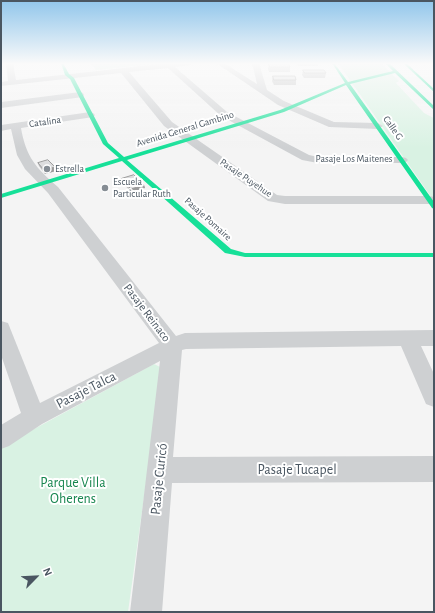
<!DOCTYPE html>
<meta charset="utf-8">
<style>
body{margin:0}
#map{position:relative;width:435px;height:613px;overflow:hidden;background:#f4f4f4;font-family:"Alegreya Sans",sans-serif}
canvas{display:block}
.frame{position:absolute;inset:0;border:2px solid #4a5661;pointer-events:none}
.north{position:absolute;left:16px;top:557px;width:40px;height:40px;-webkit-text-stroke:3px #fff;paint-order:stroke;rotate:66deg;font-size:11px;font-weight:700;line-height:16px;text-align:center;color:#4a5661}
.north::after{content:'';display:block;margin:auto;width:14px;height:18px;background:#4a5661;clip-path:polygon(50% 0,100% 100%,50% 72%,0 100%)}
</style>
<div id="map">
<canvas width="435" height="613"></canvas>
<div class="frame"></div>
<div class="north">N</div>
</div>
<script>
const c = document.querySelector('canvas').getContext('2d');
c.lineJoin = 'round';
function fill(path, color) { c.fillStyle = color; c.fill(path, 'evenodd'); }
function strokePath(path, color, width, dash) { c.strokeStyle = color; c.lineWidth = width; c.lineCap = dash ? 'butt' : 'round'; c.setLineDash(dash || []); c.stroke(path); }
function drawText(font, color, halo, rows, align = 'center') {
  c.font = font + ' "Alegreya Sans",sans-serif'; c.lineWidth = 4; c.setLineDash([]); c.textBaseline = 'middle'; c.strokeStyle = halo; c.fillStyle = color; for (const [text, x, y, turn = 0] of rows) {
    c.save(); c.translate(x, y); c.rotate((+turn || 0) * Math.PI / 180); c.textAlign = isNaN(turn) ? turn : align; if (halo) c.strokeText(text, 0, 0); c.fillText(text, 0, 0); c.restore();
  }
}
fill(new Path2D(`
 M91,63H162L96,70Z
 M338,63H381L399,81L396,83L424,113L434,118V201Z
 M154,364L162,368L128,612H1V447Z`), '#d9f2e3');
fill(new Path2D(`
 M6,63H13L16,80L169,63H192L189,65L175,67L227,112L309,155L318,157H402L406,158L408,160L406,162L402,163H318L302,160L221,116L168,68L129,72L172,122L277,195L285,196H429L434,197V202L429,204H285L268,201L164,126L121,73L1,86V82L8,81Z
 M216,63H224L257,84L252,63H259L267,90L284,101L334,122L378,123L383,126L378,129L329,127L278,105Z
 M80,92L83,93L84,95L83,97L1,108V102Z
 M90,112L93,113L95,115L93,117L21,128C26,157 36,168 58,187L176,336L185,333L434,330V346H421L434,374V407L426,404L401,346L186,349L182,350L173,457L434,456V482L172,483L162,612H130L160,361L42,424L9,446L1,449V425L21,413L1,355V321L8,323L40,403L159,343L48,193L25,169L17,155L11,129L1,131V125Z`), '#ced0d2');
fill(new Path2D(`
 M61,63H63L69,74L74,78L108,143L124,157L280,110L345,83L332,63H334L348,82L393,71L385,63H389L434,106V110L395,73L350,84L434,202V209L432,208L346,85L284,112L127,160L231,249L245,253H434V257H245L225,253L122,161L1,198V194L119,158L103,144L70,79L65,75Z
 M403,63H406L434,89V92Z`), '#16e098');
fill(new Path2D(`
 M297,63H318V66H298Z
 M269,64L290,67V72H269L268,69Z
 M303,70L326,73L325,78H304L302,75Z
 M273,76L296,80V85H274L272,81Z
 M38,163L55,167L56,171L45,174L39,166Z
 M121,179L144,185L145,188L131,192L122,182Z`), '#bebebf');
fill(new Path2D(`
 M55,167L56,171L45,174L44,170Z
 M144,185L145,188L131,192V189Z`), '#9b9b9b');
const building = new Path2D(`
 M269,64H289L290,67H270Z
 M303,70H324L326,73H305Z
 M273,76H295L296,80H274Z
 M48,160L55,167L44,170L38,163Z
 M134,175L144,185L131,189L121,179Z`);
fill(building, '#ddddde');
strokePath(building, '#9b9b9b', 1);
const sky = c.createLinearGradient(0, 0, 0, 148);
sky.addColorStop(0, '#91c6eb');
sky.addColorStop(0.43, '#fafafa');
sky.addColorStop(1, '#fafafa00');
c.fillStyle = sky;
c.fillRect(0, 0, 435, 148);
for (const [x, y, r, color] of [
 [47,169,4,"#868d94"],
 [105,188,4,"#868d94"]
]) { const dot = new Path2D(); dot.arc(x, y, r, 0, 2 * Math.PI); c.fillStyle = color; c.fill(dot); strokePath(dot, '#fff', 1.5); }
drawText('10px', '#4a5661', '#fff', [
 ["Catalina",45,122,-8],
 ["Calle G",393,128,55],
 ["Avenida General Gambino",185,129,-17],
 ["Pasaje Los Maitenes",354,159],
 ["Pasaje Puyehue",246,178,34],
 ["Pasaje Pomaire",208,219,42]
]);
drawText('10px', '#4a5661', '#fff', [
 ["Estrella",55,169],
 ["Escuela",113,182],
 ["Particular Ruth",113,194]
], 'left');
drawText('12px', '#4a5661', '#fff', [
 ["Pasaje Reinaco",147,313,53]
]);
drawText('14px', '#4a5661', '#fff', [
 ["Pasaje Talca",86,390,-27],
 ["Pasaje Tucapel",297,470],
 ["Pasaje Curicó",159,479,-84]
]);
drawText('14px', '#17864f', '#fff', [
 ["Parque Villa",73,483],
 ["Oherens",73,499]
]);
</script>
